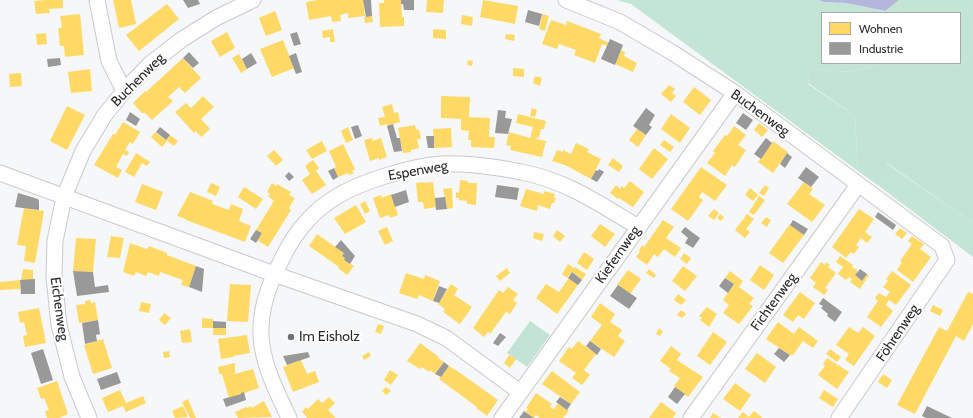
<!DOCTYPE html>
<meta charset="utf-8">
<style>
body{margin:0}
#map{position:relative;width:973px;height:418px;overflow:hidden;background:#f5f7f9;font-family:Cabin,sans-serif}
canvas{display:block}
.legend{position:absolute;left:821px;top:12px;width:140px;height:52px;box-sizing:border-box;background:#fff;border:1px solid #a9aaab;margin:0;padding:5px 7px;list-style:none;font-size:12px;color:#292b2c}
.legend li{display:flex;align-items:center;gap:8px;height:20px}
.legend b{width:20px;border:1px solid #a9aaab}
</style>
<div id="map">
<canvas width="973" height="418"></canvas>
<ul class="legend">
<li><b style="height:11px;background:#ffd966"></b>Wohnen</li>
<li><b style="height:11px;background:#999"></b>Industrie</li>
</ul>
</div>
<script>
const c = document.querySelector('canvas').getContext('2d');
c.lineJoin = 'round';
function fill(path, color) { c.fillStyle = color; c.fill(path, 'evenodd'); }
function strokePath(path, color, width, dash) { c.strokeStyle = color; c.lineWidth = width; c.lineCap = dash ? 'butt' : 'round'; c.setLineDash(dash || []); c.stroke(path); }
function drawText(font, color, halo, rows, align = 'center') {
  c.font = font + ' Cabin,sans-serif'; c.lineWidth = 4; c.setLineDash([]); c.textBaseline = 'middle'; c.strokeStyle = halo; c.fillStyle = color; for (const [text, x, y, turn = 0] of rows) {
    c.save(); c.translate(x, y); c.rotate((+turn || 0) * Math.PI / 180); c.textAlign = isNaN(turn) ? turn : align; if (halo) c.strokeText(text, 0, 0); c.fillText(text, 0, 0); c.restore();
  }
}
fill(new Path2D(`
 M973,49V223L887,163L879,186L858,171L855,116L808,83L810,69L852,72L877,65L881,63H953L960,66Z
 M530,321L550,335L527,367L507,353Z`), '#c3e4d5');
fill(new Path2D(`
 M616,0H818L824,2L846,3L884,11L899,0H973V49L960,66L953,63H960V13H822V63H881L877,65L852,72L810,69L808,84L855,116L858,171L631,4Z
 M886,163L973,223V257L879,186Z`), '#c3e5d5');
fill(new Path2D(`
 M818,0H899L885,11L846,3L824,2Z`), '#b5b6dc');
fill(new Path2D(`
 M45,0H63V8L49,9L50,13L36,14L34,1Z
 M113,0H131L136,24L119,28Z
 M317,0H363L365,16L348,18V13L340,15L341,21L332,22L331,16L309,20L306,2Z
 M384,0H401L402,17H404V26L380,27L379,3H384Z
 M427,0H444L443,13L426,12Z
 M483,0L518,6L515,24L480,17Z
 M167,4L179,19L139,51L126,35Z
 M275,11L282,30L266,36L259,18Z
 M80,14L84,55L65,57L64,46H60L58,28H62L60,16Z
 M542,14L549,16L545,31L539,29Z
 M462,15L473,17L472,26L461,24Z
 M372,16L373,22L365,23L364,17Z
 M551,20L566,25L567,21L601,34L599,38L609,43L607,46L602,44L595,63L574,55L576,50L559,44L557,49L542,44Z
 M333,29L335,42H330V37L323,38L322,31Z
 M433,29L446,30V39L433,38Z
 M227,32L235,48L220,57L211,41Z
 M46,33L47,44L37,45L36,34Z
 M506,34L515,35L514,41L505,39Z
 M283,40L294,68L272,77L260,49Z
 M621,50L625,52L624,56L637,63L633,72L615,64Z
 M239,54L247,69L241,73L232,58Z
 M183,58L201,78L185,93L179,87L168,97L173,101L152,120L145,113H142L133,103L145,91L146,92Z
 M468,60L473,61L472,66L467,65Z
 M513,68L524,69V77L513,76Z
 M90,69L92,91L71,93L68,72Z
 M21,73L22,86L10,87L9,74Z
 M535,76L542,78L540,86L533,83Z
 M669,85L675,89L672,93L676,96L671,102L661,94Z
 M694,87L711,100L700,115L683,102Z
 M203,96L214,107L201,119L210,129L201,137L196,131L194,133L175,112L186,103L191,108Z
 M441,96L470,97L469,117L490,118L489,137H495L494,148L471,147V140H468L469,131L461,130V119L441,118Z
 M392,104L394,113L398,112L400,122L387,126V124L380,126L378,118L385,117L382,107Z
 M67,106L85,115L67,150L50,141Z
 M532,108L537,110L535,117L530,116Z
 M518,114L546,121L544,129H541L539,138L537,137L536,139L546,141L542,157L510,150L511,146L506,145L509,132L530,138L533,127L516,123Z
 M671,114L690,128L680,143L661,129Z
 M123,122L140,132L133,144L130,142L125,150L129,152L127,156L123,154L116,167L122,170L118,178L94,165L113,134L115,135Z
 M759,123L768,130L762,137L754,130Z
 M415,125L416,130L419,129L421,139H417L419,148L411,150V152L403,153L398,128Z
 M734,126L746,135L738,145L746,150L735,167L732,165L725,176L707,163L715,153L713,151L725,135L727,136Z
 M348,127L353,140L346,143L341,131Z
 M451,128L452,147L434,148L433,129Z
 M637,129L646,135L638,147L629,140Z
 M155,132L167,141L162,147L151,137Z
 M170,135L178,141L174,146L166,140Z
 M372,138L373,141L381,138L387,157L379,160V158L370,161L364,140Z
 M664,140L674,147L670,152L660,145Z
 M322,141L327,151L312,159L306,150Z
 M773,141L788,152L773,173L758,162Z
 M576,143L589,149L587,152L601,159L591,179L565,165L552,161L557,150L563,152V150L571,154Z
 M343,144L355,169L352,171L354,173L349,175L348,173L338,177L334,168L336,167L329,151Z
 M654,148L668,159L652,179L639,169Z
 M274,150L283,160L276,166L267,156Z
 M136,153L150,162L147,166L142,163L134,177L125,172Z
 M613,158L623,166L619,172L608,165Z
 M313,160L319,168L316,171L326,185L312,194L302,180L310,174L305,166Z
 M701,167L727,185L715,201L702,192L699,197L703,200L688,221L671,209Z
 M460,180L468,181V183H477L476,205L467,204V201L459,200V198H456V192L459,193Z
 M630,181L644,192L633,207L619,198L618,199L610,193L616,185L620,189L622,186L624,188Z
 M423,182L424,183L433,182L436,207L424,209L423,202H418L416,183Z
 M804,182L813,189L809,194L825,205L812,222L787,204Z
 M211,183L220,187L216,196L207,192Z
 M272,183L276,186L277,184L291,192L289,195L295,198L289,208L291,210L268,247L257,240L262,233L256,230L274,201L268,196L270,194L267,192Z
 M142,184L163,192L156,210L135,202Z
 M765,185L769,188L764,196L759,193Z
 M244,187L263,199L256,209L238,197Z
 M452,188L453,208L447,209L443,189Z
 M750,188L758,195L753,201L745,195Z
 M526,189L544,194V191L555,194L554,198H556L554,203H552L550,209L538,205L537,211L520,206Z
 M190,192L213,201L212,204L229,210L231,204L243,209L239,221L251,226L245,242L186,220V219L177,216Z
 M391,194L398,215L390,218L389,215L380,218L373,198L381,195L382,198Z
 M759,196L765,200L754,215L749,212Z
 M365,201L370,211L365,214L360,204Z
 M356,205L366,222L345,234L334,218Z
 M24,208L44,211L35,263L24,261L26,246L17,245Z
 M714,209L719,213L714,220L708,216Z
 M859,209L874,219L865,232L872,237L867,243L861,238L856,245L859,247L854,254L851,252L846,258L832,247Z
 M720,214L724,217L721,221L717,218Z
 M747,214L754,219L746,229L750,232L745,238L735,230Z
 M766,217L771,220L767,227L761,223Z
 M663,220L674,227L666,238L681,248L675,257L664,249L658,257L654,254L647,265L636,257L640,252L639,251L642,245L644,247Z
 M600,224L615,234L605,247L591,236Z
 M790,224L804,235L783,263L769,253Z
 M387,227L393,241L385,245L378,231Z
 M900,228L907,233L902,239L895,234Z
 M557,230L565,236L560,242L553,236Z
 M534,232L544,234L542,241L533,238Z
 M317,234L344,253L342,256L345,258L344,260L354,266L347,275L338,268L339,267L309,246Z
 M111,236L124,238L120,258L107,257Z
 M912,236L924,244L920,249L931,257L913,282L897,270L902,262L900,261L912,244L908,241Z
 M76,238L96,239L93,272L73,271Z
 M130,243L147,249L149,246L167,253V255L196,266L189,287L181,285L183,280L160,272L159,276L148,272L146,276L136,272L134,276L123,272Z
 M584,252L594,259L587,270L577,263Z
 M684,253L691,258L687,264L680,259Z
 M840,256L853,265L852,267L858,271L855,275L862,281L867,274L869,275L860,289L850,282L852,279L849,277L846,280L838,274L843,267L836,262Z
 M821,262L825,265L826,262L830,265L828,267L836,273L825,288L828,290L824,295L813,287L816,283L810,278Z
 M568,264L574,268L575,267L586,274L582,280L572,272L567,278L562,274Z
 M760,265L774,275L764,290L750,280Z
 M683,266L697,276L685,291L672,281Z
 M507,268L510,273L500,281L496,276Z
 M23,269L33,270V280H21Z
 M649,269L656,275L654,278L646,273Z
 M628,270L641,279L630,294L617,285Z
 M730,271L743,281L739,287L754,298L749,304L753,306L739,324L723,313L729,305L723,300L734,284L725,278Z
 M892,271L911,285L896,305L889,300L886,305L893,311L881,327L867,317L878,301L875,298L879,293L886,297L890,292L883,287L888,281L886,279Z
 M406,273L424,279L425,275L440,281L433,301L419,295L417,299L399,293Z
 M569,278L578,285L557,314L536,298L546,284L559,292Z
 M20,280V289L0,290V282Z
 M230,284L251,285L248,322L227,321Z
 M451,284L458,289L454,295L472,307L460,324L443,312L445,309L438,304Z
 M508,287L518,294L513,300L517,303L510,314L506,312L490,334L488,332L484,337L473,328L499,290L503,293Z
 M800,292L815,303L804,319L798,315L793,322L783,315Z
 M968,292L973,294V324L964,341L956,336L915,414L897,405L939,327L947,331Z
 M678,294L686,300L681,305L674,300Z
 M90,300L91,303L95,302L98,320L79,323L76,305L85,304V301Z
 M141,302L151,304L149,313L139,311Z
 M600,303L615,314L610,322L622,330L618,336L625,341L614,357L590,341L602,325L591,317Z
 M933,305L943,310L940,316L930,311Z
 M707,307L717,314L709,327L700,320L702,318L699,316Z
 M39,308L46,343L25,347L23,336L27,335L24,322L20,323L18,312Z
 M681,310L686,314L682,318L677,315Z
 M164,313L171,318L165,325L159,320Z
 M202,318L213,319V328H202Z
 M778,322L794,334L799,327L818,341L813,348L803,341L793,355H790L766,339Z
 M378,324L384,326L381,334L375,332Z
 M849,327L858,333L863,327L875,336L854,366L845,360L849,354L836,345Z
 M213,328H226V335H213Z
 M659,328L663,332L660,336L656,334Z
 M190,329L192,342L182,343L180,331Z
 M713,332L727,342L710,365L697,356Z
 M247,335L250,353L233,356V357L221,359L218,339Z
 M103,339L112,368L93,374L84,345Z
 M578,341L596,354L584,370L590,375L582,385L572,378L576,373L559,361L569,347L572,349Z
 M420,343L439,357L438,358L444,362L435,374L430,370L429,372L422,367L420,369L407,361Z
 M671,346L681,354L677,360L703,377L688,397L674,386L680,378L669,371L671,369L660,361Z
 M830,349L841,357L837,362L826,354Z
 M169,351L170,357L164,358L163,352Z
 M369,352L371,356L364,360L362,356Z
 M757,353L776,367L765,383L745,369Z
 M509,355L516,359L510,368L504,363Z
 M827,358L849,372L837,389L818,375L825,366L823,364Z
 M301,360L307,374L315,371L319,382L293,392L283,367Z
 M235,363V374L253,369L259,388L229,398L222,374H219L218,367Z
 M449,366L455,370H456L498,400L487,416L476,408L477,407L439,379Z
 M390,370L398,375L391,385L384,380Z
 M552,371L580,392L571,404L542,384Z
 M883,374L892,380L887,388L878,382Z
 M57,381L68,414L59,418H47L45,411L49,410L44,398L41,399L37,388Z
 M735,383L751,395L740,411L723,399Z
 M386,387L391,391L386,395L382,391Z
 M120,390L126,403L143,396L146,403L126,412L123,406L108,412L102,398Z
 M824,390L838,399L833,407L819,398Z
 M536,393L552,404L550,407L554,409L558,403L569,411L563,418H540L536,415L534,418L525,412L528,409L526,408Z
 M329,397L335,403L328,410L336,418H306L307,417L302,412L306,407L308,409L318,399L322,403Z
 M188,399L196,418H190L182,402Z
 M264,401L272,417L238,418L235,412L246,407L247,408L251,406L252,408Z
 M661,402L676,413L673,418H649Z
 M183,406L188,417L175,418L172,411Z
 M754,411L762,417L761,418H738L743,412L749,417Z
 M713,413L721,418H710Z`), '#ffd966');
fill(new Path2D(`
 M183,0H198L200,4L188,8Z
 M363,0H371L372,16L366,17Z
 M401,0H414V10H404L403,4H401Z
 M528,10L542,14L539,26L525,22Z
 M297,32L301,44L294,46L290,34Z
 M610,39L623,45L615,65L601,59Z
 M189,52L199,63L193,68L183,58Z
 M251,53L257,63L247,69L242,59Z
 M296,53L302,72L296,74L289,56Z
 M60,58L61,65L48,67L47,59Z
 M646,108L655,115L649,125L652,127L646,135L633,126Z
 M498,110L506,111L505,118L512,119L508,134L495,133Z
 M130,112L140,119L136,126L126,120Z
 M743,113L753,120L746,130L736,123Z
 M393,124L397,138H400L402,151L394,152L387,126Z
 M358,125L362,136L355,139L351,127Z
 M160,127L170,135L166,140L156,132Z
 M426,136H434V148H428Z
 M766,138L772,143L761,159L754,154Z
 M787,153L792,157L785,168L780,164Z
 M806,167L819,177L811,187L798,178Z
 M334,168L338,177L333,180L328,171Z
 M599,169L604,172L597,182L591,179L596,170L598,171Z
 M289,172L294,177L289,181L285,176Z
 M497,185L519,188L517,200L495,197Z
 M406,190L409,202L395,207L391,195Z
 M18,193L38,199L39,201V210L15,207Z
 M445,197L447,209L436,210L435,198Z
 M878,212L896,225L893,230L875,217Z
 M793,220L808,229L804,235L790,225Z
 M685,227L700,238L693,248L685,243L688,238L681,232Z
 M256,230L262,233L256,243L250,239Z
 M341,240L355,256L350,264L344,260L345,258L342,256L344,253L335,247Z
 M196,266L204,269L202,292L189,287Z
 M860,269L867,274L862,281L855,275Z
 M73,271L93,272L95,287L108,285L109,292L77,296Z
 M572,272L582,280L578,285L568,278Z
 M725,278L734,284L728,293L719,286Z
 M35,279V294H21L20,280Z
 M618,285L637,298L629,309L610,296Z
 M439,286L447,289L439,303L433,301Z
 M823,298L842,312L835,322L827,316L828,314L821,308L823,306L819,304Z
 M98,320L100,334L96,335L97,341L85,344L82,323Z
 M213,321L226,322V328H213Z
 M500,333L506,337L498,346L493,343Z
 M590,341L601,349L597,355L586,346Z
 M779,348L790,355L784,362L774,354Z
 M43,349L53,380L41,384L31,353Z
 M308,352L310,357L287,365L283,356Z
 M444,362L449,366L441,377L435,374Z
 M117,372L121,383L101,390L97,379Z
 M675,387L685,394L677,404L668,397Z
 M244,392L246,400L226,407L223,399L241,394V393Z
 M560,397L571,404L567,410L556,402Z
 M927,406L952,418H926L922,416Z
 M524,411L525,412L534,418H519Z`), '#999');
const minor = new Path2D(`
 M97,0L109,61L124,91
 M566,0L620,22L673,53L735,93L942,246L947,260L839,418
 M0,173L274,274L417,324L446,338L520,392
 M89,418L72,377L59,325L54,277L55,241L64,197L83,151L104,116L124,91L150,64L181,40L216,18L253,0
 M289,418C277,392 262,364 261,335C260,310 268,286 280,263C287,248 296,232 308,220C315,212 326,203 336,197C362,181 412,166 442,164C465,163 498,167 521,172C565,180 600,204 638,227
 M502,418L735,93
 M691,418L858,185`);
strokePath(minor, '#c9cacc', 17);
strokePath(minor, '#fefefe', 15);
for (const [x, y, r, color] of [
 [291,337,4,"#707274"]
]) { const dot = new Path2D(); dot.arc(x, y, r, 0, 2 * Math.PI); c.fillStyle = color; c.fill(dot); strokePath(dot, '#fff', 1.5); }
drawText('14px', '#292b2c', '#fff', [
 ["Buchenweg",138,80,-45],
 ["Buchenweg",760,113,36],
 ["Espenweg",418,171,-10],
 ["Kiefernweg",618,255,-55],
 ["Fichtenweg",774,302,-54],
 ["Eichenweg",59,309,82],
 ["Föhrenweg",898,333,-56]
]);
drawText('14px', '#292b2c', '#fff', [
 ["Im Eisholz",299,337]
], 'left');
</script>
